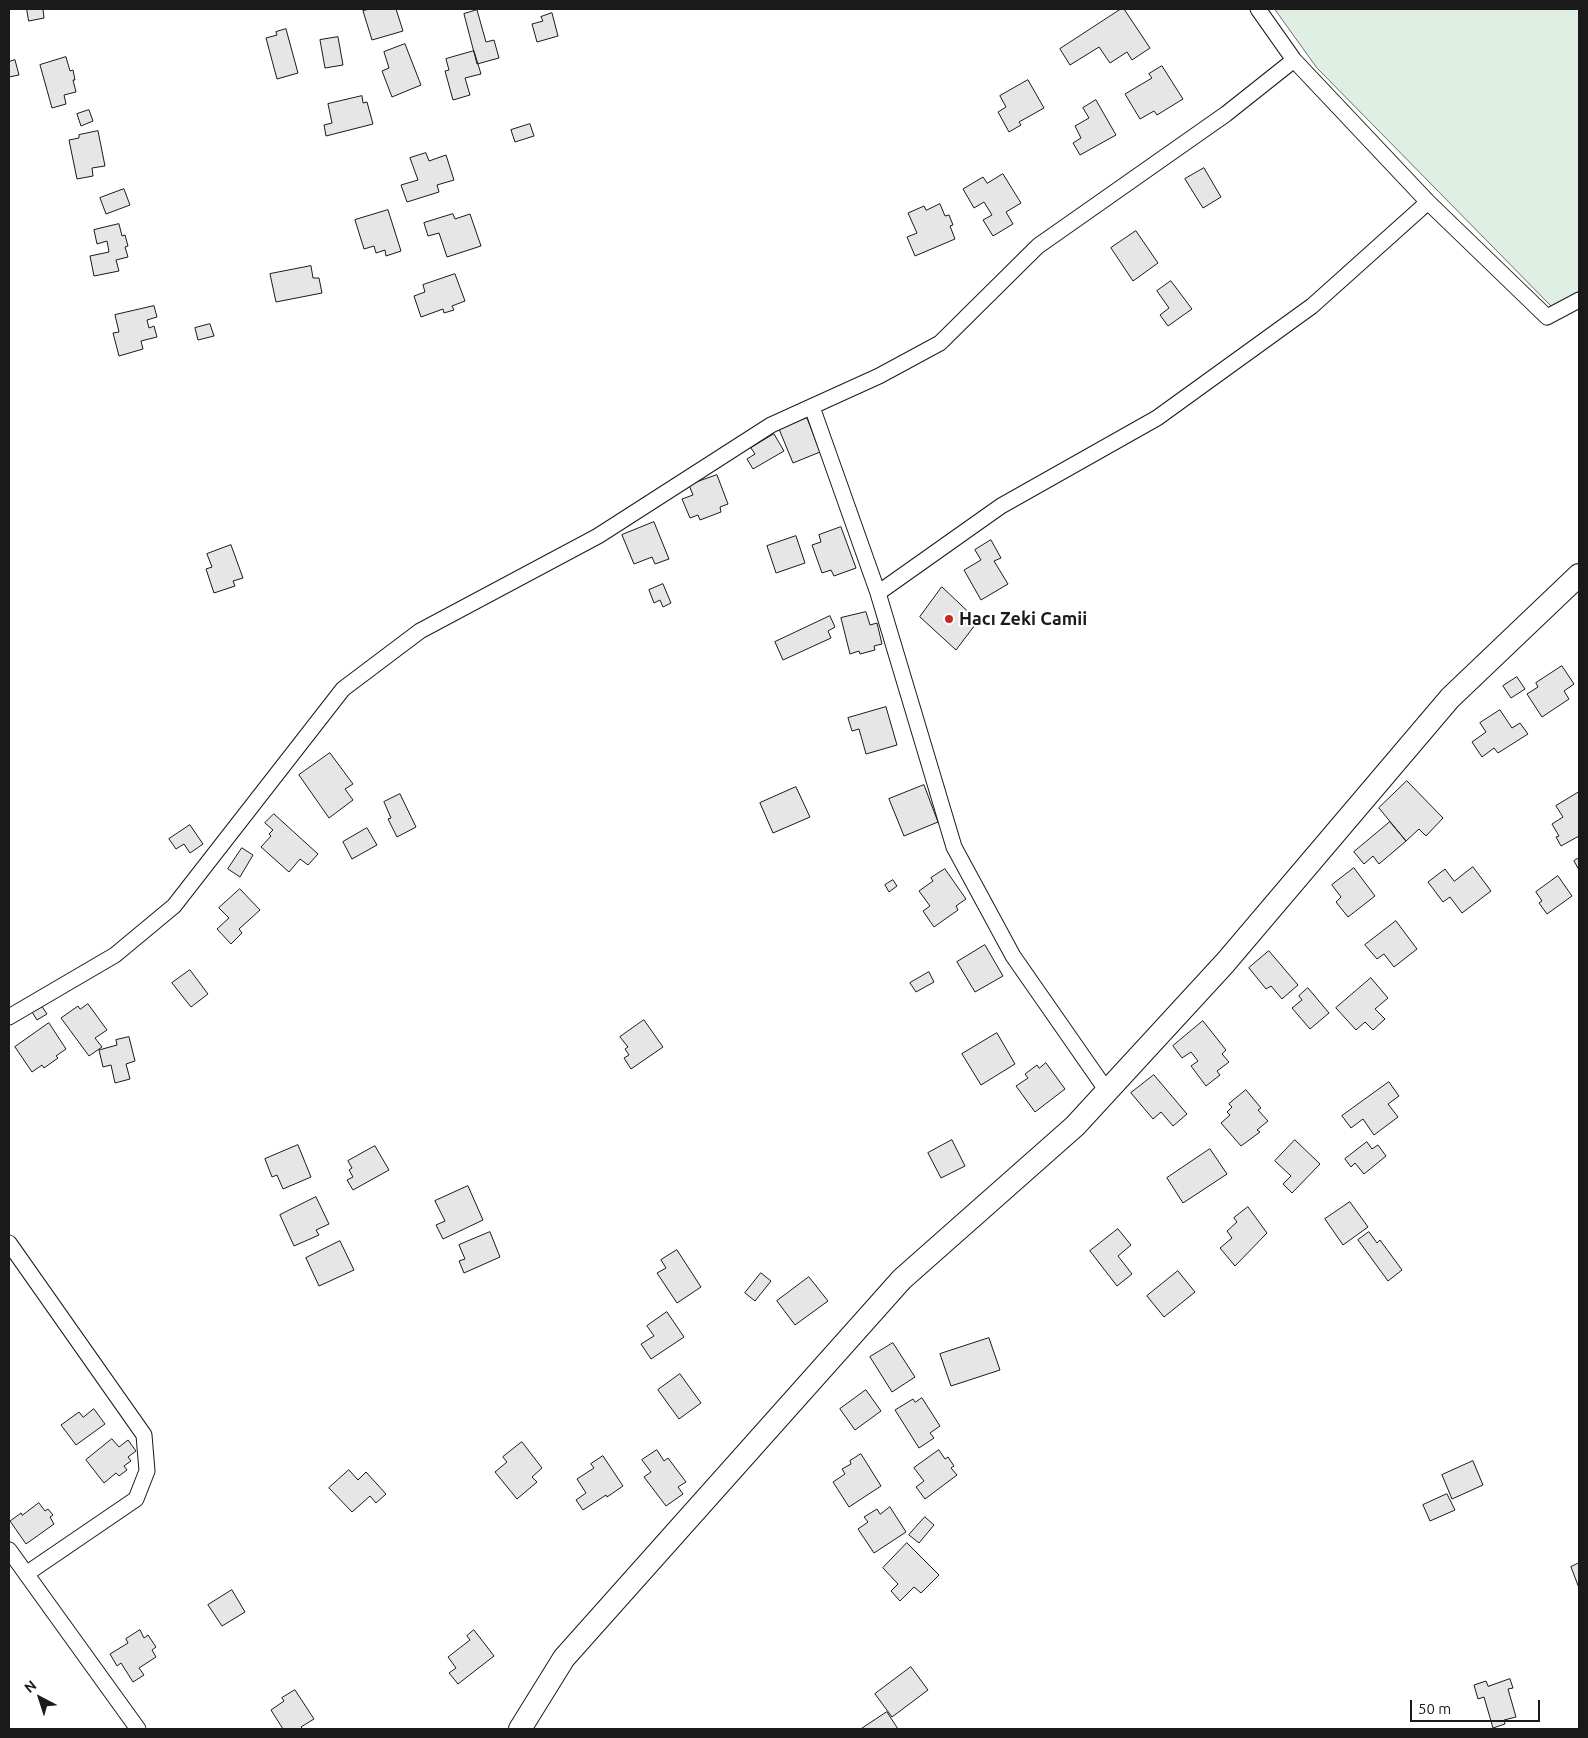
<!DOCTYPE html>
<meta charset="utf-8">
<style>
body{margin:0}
#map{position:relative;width:1588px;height:1738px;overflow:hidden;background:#fff;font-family:Ubuntu,sans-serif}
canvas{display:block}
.frame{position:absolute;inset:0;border:10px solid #1a1a1a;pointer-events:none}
.north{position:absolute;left:15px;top:1673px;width:50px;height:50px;-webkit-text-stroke:4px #fff;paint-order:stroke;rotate:320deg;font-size:14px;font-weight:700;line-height:20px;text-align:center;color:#1a1a1a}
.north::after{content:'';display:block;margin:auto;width:18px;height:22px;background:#1a1a1a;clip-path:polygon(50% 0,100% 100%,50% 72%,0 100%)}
.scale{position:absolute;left:1410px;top:1700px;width:130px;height:22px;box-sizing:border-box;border:2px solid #1a1a1a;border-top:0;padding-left:6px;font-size:15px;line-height:18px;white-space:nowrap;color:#1a1a1a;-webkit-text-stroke:4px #fff;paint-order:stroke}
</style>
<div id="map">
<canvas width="1588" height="1738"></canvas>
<div class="frame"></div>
<div class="north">N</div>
<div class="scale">50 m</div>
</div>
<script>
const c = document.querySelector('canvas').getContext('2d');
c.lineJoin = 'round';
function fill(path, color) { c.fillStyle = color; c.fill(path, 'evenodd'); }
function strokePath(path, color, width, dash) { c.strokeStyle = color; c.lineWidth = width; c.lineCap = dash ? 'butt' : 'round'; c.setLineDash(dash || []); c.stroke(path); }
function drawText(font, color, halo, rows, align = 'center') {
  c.font = font + ' Ubuntu,sans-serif'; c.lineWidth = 4; c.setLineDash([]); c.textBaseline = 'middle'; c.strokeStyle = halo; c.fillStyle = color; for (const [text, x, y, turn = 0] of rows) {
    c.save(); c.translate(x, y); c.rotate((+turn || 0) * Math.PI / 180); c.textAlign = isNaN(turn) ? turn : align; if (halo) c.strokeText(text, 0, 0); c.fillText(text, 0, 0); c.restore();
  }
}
const green = new Path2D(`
 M1275,9H1579V291L1552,307L1317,68Z`);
fill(green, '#e0efe3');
strokePath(green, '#6a6a6a', 1);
const building = new Path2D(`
 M27,9H43L44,18L29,21Z
 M370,9H396L403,31L372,40L363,11Z
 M1121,9H1124L1150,48L1132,60L1127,52L1110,63L1099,47L1070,65L1060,49Z
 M477,10L486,42L494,40L499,58L477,64L464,14Z
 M552,13L558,36L537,42L532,24L543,21L541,17Z
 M286,29L298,73L277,79L266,38L277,35L276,32Z
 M338,37L343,65L325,68L320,40Z
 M405,44L421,85L392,97L382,71L389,68L384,52Z
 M474,51L481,74L465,78L470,95L453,100L445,71L449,70L446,59Z
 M66,57L70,71L73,70L75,80H73L76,92L64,95L66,104L52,108L40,65Z
 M15,60L19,75L9,77V62Z
 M1162,66L1183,99L1157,115L1154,111L1140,119L1125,94L1152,78L1149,74Z
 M1028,80L1044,108L1019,122L1021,125L1009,132L998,112L1006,107L1000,96Z
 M362,96L363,103L367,102L373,124L326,136L324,125L332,123L328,104Z
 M1096,100L1116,135L1080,155L1073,143L1081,138L1075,126L1089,118L1083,108Z
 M89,110L93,121L81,126L77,114Z
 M530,124L534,136L515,142L511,130Z
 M98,131L105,166L92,168L93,176L77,179L69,140L79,138V135Z
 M426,153L429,161L446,155L454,180L437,185L439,192L407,202L401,185L418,180L410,158Z
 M1204,168L1221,197L1203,208L1185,179Z
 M1003,174L1021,203L1006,212L1013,224L993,236L983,220L992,215L984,202L974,208L963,189L983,177L987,183Z
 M124,189L130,205L106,214L100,198Z
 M940,204L945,216L949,215L953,225L950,226L955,239L915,256L907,237L917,233L908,213L924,206L926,210Z
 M388,210L401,251L386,256L385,250L376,253L374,246L364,249L355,220Z
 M453,214L455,219L470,214L481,246L447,257L439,233L428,236L424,223Z
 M119,224L122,236L125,235L128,246L125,247L128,257L116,260L119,271L94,276L90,256L109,252L107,241L97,244L94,230Z
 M1136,231L1158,263L1133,281L1111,248Z
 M311,266L313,278H319L322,293L276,302L270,274Z
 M455,274L465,301L452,306L454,310L444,313L443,309L421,317L414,296L425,292L423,285Z
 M1171,281L1192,309L1168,326L1160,315L1169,308L1157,291Z
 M154,306L157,317L147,320L149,328L154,326L157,337L141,341L143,349L119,356L113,333L119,332L115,315Z
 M210,324L214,336L198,340L195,328Z
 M807,418L820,452L793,463L779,429Z
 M774,434L784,451L753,469L747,459L755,454L751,448Z
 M717,475L728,504L720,507L721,512L700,520L698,515L690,518L682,499L693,495L689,485Z
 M654,522L669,559L655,564L652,557L634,564L622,535Z
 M841,527L856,568L834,576L831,570L822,573L812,545L821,542L819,535Z
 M796,536L805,563L776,573L767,546Z
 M991,540L1001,558L994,561L1008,584L981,600L964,570L981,560L975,550Z
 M231,545L243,578L233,581L235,586L214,593L206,569L212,567L207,554Z
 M663,584L671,603L663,607L660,600L654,603L649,590Z
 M942,587L978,621L956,650L920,617Z
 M866,612L870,625L877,623L882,644L874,646L875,650L860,654L859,651L850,654L841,618Z
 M830,616L835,627L828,631L831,638L783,660L775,642Z
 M1562,666L1574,684L1564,691L1569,699L1542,717L1527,694L1538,687L1536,683Z
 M1517,677L1525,689L1511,698L1503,686Z
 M886,707L897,745L866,754L859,729L852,731L848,718Z
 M1500,710L1512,728L1520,723L1528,734L1498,753L1494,748L1482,757L1472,742L1486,732L1480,723Z
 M330,753L353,784L345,789L353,800L329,818L299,775Z
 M1407,781L1443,818L1426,836L1419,829L1406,841L1379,808Z
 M924,785L938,822L904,836L889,799Z
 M796,787L810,817L773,833L760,803Z
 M1579,792V836L1561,846L1556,837L1559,836L1552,824L1563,817L1556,806Z
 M400,794L416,827L397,837L388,819L391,818L384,802Z
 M274,814L318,854L308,865L300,859L289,872L261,847L271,836L269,834L273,830L265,823Z
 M1390,822L1406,841L1379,864L1373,856L1364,864L1354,852Z
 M190,825L203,844L190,853L184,844L176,849L169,839Z
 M367,828L377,845L352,859L343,842Z
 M242,848L253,855L240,877L228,869Z
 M1579,858V870L1574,861Z
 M1473,867L1491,891L1462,913L1450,897L1443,902L1428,882L1445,869L1454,881Z
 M1354,868L1375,896L1348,917L1336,902L1341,897L1332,885Z
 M945,869L966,899L956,906L958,910L934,927L923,911L930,906L919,891L933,881L931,878Z
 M1558,876L1572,896L1547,914L1539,903L1542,901L1536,892Z
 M893,880L897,886L889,892L885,885Z
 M240,889L260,910L239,929L242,933L231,944L217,929L229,918L219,908Z
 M1396,921L1417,949L1394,967L1384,954L1377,959L1365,945Z
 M985,945L1003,976L975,992L957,962Z
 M1269,951L1298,985L1282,999L1271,986L1266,989L1249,968Z
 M190,970L208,994L191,1007L172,983Z
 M929,972L934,982L916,992L910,983Z
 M1371,978L1388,998L1375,1009L1385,1019L1373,1030L1365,1022L1356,1030L1336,1008Z
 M1308,988L1329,1013L1310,1029L1292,1008L1302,1000L1299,996Z
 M88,1004L107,1030L95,1038L102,1047L89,1056L61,1018L78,1006L80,1009Z
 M41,1005L47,1014L37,1020L32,1012Z
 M644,1020L663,1047L631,1069L624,1058L629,1055L625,1049L628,1047L620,1037Z
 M1203,1021L1226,1050L1222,1054L1229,1062L1217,1071L1220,1075L1206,1086L1191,1066L1198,1061L1191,1052L1182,1058L1173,1046Z
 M49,1023L66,1049L56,1056L58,1058L44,1068L42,1065L32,1072L15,1047Z
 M997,1033L1015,1064L981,1085L962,1054Z
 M129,1037L135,1061L126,1064L130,1079L115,1083L111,1065L103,1067L99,1050L117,1045L116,1040Z
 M1046,1063L1065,1089L1035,1112L1016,1086L1028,1078L1025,1074L1037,1065L1039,1068Z
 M1154,1075L1187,1114L1173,1126L1161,1112L1153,1119L1131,1093Z
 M1389,1082L1399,1096L1388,1104L1398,1117L1374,1135L1363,1119L1351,1128L1342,1116Z
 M1246,1090L1261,1108L1258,1110L1268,1121L1257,1130L1260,1132L1241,1146L1221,1123L1230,1115L1227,1112L1232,1107L1229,1104Z
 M952,1140L965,1166L941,1178L928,1153Z
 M1295,1140L1320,1164L1292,1193L1283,1184L1291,1176L1275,1161Z
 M1367,1142L1372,1149L1378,1145L1386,1156L1364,1174L1355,1163L1351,1167L1345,1159Z
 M298,1145L311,1177L283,1189L277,1175L272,1177L265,1159Z
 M375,1146L389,1170L353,1190L347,1180L353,1177L349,1170L352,1168L348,1161Z
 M1210,1149L1227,1174L1183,1203L1167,1178Z
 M468,1186L483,1220L443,1239L436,1225L445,1221L435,1201Z
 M316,1197L329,1224L316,1230L319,1235L294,1246L280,1215Z
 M1350,1202L1368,1227L1343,1245L1325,1219Z
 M1248,1207L1267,1233L1235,1266L1220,1248L1232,1238L1227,1231L1237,1222L1234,1218Z
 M1118,1229L1131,1245L1118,1256L1132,1274L1117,1286L1090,1251Z
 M490,1232L500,1257L464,1273L459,1261L465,1259L459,1245Z
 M1369,1232L1377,1243L1380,1240L1402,1270L1388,1281L1358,1240Z
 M340,1241L354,1270L319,1286L306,1258Z
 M677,1250L701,1287L677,1303L657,1273L666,1268L661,1260Z
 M1178,1271L1195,1292L1164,1317L1147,1296Z
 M761,1273L771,1281L755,1301L745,1293Z
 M809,1277L828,1301L795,1325L777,1301Z
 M667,1312L684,1337L651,1359L641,1344L654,1336L647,1326Z
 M989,1338L1000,1370L951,1386L940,1354Z
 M893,1343L915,1377L892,1392L870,1357Z
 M680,1374L701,1403L679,1419L658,1390Z
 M866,1390L881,1411L855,1430L840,1409Z
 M922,1398L940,1426L930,1433L934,1438L919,1448L895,1410L913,1399L915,1402Z
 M94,1409L105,1424L76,1445L61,1425L79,1412L83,1417Z
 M112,1439L119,1447L128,1440L136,1451L128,1457L131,1461L124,1466L127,1470L119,1476L116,1473L104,1483L86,1460Z
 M522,1442L542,1468L532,1477L537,1482L517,1499L495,1472L507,1462L503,1457Z
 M657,1450L664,1461L668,1458L686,1482L678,1487L683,1494L666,1506L644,1477L651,1472L642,1460Z
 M939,1450L945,1459L948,1457L954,1466L951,1468L957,1475L925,1499L916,1487L924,1481L914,1468Z
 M861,1454L881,1486L849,1507L833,1482L845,1474L842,1469L851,1464L850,1461Z
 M603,1456L623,1486L607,1497L606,1495L583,1510L576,1500L586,1493L577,1479L594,1468L591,1464Z
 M1473,1461L1483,1485L1452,1499L1442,1475Z
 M349,1470L358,1480L366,1472L386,1494L376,1503L370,1496L352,1512L329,1488Z
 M1447,1494L1455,1510L1430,1521L1423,1505Z
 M39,1503L45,1511L48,1509L53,1515L50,1517L54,1524L26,1544L10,1521L21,1513L22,1515Z
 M890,1507L906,1532L874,1553L858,1529L868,1522L864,1517L877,1509L880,1514Z
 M925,1517L934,1525L919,1543L909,1535Z
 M907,1543L939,1575L921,1593L914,1587L900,1601L891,1591L898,1584L883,1568Z
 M1579,1563V1588L1571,1567Z
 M232,1590L245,1612L222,1626L208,1605Z
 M140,1630L144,1638L148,1635L156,1647L152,1650L156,1657L139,1668L144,1675L133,1682L121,1663L117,1666L110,1654L128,1643L126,1639Z
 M474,1630L494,1656L458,1684L449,1673L456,1668L448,1657L470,1640L467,1636Z
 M911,1667L928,1690L892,1717L875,1694Z
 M1510,1679L1513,1688L1508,1689L1516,1717L1504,1720L1505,1724L1493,1728L1484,1697L1478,1699L1474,1685L1486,1681L1488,1686Z
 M295,1690L314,1719L301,1727L303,1729H283L271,1710L284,1701L282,1698Z
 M887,1712L898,1729H861Z`);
fill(building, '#e6e6e6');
strokePath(building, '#1a1a1a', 1);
const street = new Path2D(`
 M1258,9L1294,60L1428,202L1547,317L1579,300
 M812,407L878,593L954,847L1013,956L1107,1091
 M878,593L1001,506L1157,418L1312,306L1428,202
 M9,1017L115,955L174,906L343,689L420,631L598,536L771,425L879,376L940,343L1038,246L1226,114L1294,60
 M9,1243L144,1435L147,1471L136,1499L26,1574
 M9,1550L138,1729`);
const secondary = new Path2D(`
 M520,1729L564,1658L902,1279L1075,1126L1225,963L1450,698L1579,575`);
strokePath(street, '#1a1a1a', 17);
strokePath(secondary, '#1a1a1a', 24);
strokePath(street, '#fff', 15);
strokePath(secondary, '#fff', 22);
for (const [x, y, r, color] of [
 [949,619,5,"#c62828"]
]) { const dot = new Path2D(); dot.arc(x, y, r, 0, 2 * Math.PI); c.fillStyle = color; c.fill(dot); strokePath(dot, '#fff', 2); }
drawText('bold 18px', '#1a1a1a', '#fff', [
 ["Hacı Zeki Camii",959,619]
], 'left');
</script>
